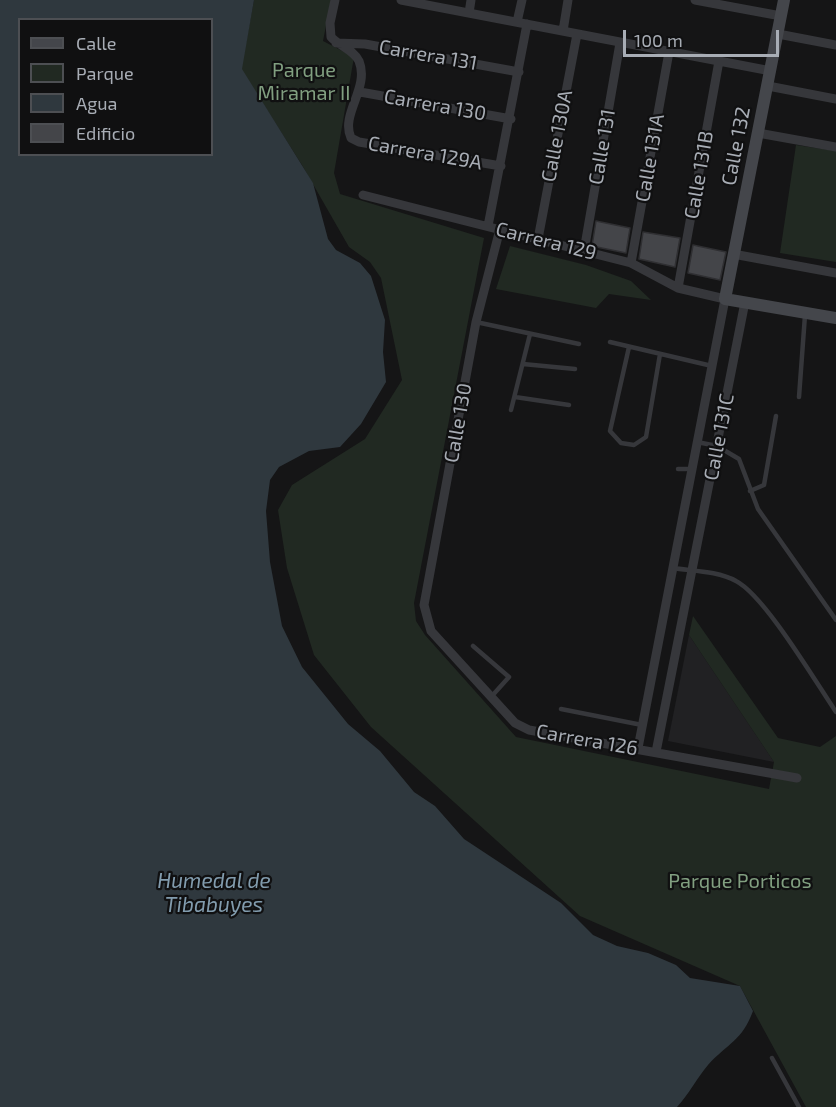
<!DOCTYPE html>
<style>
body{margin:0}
#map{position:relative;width:836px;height:1107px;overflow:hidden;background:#151516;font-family:"Exo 2",sans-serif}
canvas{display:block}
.legend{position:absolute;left:18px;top:18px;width:195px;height:138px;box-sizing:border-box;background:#101011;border:2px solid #4d4f53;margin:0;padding:8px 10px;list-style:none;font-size:18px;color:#a8adb5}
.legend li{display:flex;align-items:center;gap:12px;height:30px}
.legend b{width:30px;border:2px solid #4d4f53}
.scale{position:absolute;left:623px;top:30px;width:156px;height:27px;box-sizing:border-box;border:3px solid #a8adb5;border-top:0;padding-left:8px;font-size:18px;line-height:21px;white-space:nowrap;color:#a8adb5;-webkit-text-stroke:4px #101011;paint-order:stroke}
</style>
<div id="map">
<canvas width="836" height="1107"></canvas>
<ul class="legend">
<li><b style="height:8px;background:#44464b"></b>Calle</li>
<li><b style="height:16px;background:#212922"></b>Parque</li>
<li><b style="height:16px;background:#2f383e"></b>Agua</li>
<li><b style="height:16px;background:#444549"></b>Edificio</li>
</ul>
<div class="scale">100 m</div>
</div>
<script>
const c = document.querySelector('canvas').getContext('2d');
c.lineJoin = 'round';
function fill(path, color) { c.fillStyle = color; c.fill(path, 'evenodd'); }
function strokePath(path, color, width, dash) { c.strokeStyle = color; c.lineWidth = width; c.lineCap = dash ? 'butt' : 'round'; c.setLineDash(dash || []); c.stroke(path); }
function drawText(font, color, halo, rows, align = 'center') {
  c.font = font + ' "Exo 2",sans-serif'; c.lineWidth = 4.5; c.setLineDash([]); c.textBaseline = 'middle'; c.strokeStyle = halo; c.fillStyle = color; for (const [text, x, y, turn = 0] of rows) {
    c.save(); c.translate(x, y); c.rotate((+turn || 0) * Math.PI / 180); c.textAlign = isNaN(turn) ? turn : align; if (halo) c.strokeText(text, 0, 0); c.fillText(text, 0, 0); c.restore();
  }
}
fill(new Path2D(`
 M689,635L774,762L668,741Z`), '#212123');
fill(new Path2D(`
 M254,0H331L323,41L354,57L334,173L340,194L484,238L414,603L416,621L425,635L516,737L769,789L774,762L689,635L693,616L778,738L820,747L836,736V1107H806L740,986L580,916L371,727L314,655L287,568L278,510L292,485L365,439L402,380L381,278L370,262L349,247L302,165L241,69Z
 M796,145L836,151V262L780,253Z
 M510,246L586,265L631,281L651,300L609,294L596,308L496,289Z`), '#212922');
fill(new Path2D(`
 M0,0H254L242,69L313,183L328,239L336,250L360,263L371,276L385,320L383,352L386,382L361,424L340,447L309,451L279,467L270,480L266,511L270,562L282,626L302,667L348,724L380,751L414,792L435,806L464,839L561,903L593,935L617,946L648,953L676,965L690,978L740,986L753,1011C742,1041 728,1043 708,1065C697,1078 689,1094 677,1107H0ZM20,20H212V154H20Z`), '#2f383e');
const building = new Path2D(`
 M596,221L630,228L626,253L592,246Z
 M643,232L680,238L675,267L639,259Z
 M693,245L726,252L720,280L688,273Z`);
fill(building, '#444549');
strokePath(building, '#2f2f32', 1.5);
strokePath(new Path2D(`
 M476,322L579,344
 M610,342L712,366
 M629,347L610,431L621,443L634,445L646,437L660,354
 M523,364L575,369
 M515,397L569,405
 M799,397L805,315
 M511,410L530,334
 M697,442L717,446L739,459L758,509L836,620
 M678,469H692
 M750,491L764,485L776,416
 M673,568C692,571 718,571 736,581C765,596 815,681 836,712
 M473,646L509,677L491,697
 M561,709L642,725
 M772,1058L799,1107`), '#36373b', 4.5);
strokePath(new Path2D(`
 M335,0L330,23L331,37C339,46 354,50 359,61C370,88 340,114 351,138L359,142L501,166
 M401,0L771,71
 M695,0L781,16
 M469,13L471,0
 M517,22L522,0
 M563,31L568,0
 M778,34L836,45
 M336,43L365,44L519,72
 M768,86L836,99
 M360,92L511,119
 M758,133L836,147
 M363,195L631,263L678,288L725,299L638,748
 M488,226L527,24
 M500,229L476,322L424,605L431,631L515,723L529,730L797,778
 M538,239L577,34
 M584,251L620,43
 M733,254L836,273
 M631,263L669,52
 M678,288L719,61
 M656,752L745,302`), '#36373b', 9);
strokePath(new Path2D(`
 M784,0L725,299L836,318`), '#44464b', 12);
drawText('20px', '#a8adb5', '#101011', [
 ["Carrera 131",428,55,10],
 ["Carrera 130",435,105,10],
 ["Calle 130A",557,136,-79],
 ["Calle 132",736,146,-79],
 ["Calle 131",602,147,-80],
 ["Carrera 129A",425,153,10],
 ["Calle 131A",650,158,-80],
 ["Calle 131B",699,175,-80],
 ["Carrera 129",546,241,14],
 ["Calle 130",458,423,-80],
 ["Calle 131C",719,437,-79],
 ["Carrera 126",587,740,10]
]);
drawText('20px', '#819f80', '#101011', [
 ["Parque",304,70],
 ["Miramar II",304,93],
 ["Parque Porticos",740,881]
]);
drawText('italic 21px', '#829cae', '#101011', [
 ["Humedal de",214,881],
 ["Tibabuyes",214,905]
]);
</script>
